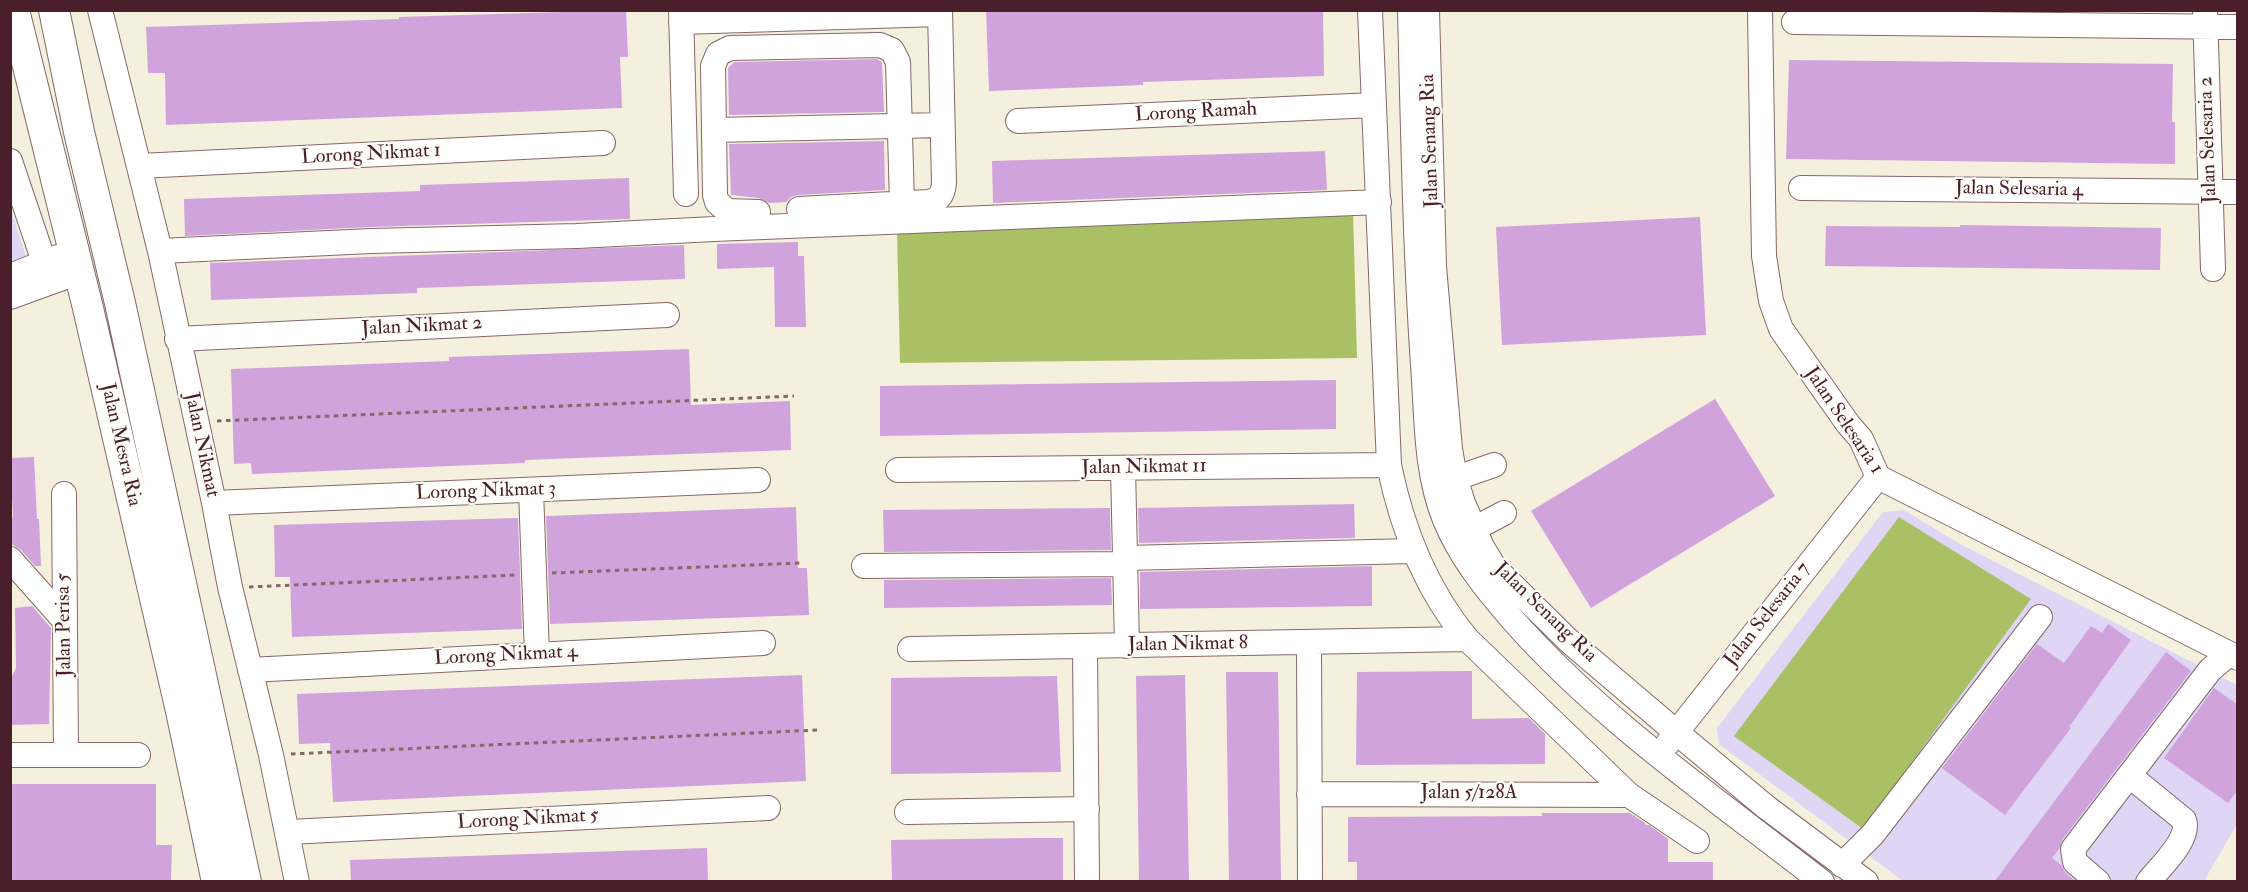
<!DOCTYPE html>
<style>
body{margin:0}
#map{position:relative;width:2248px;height:892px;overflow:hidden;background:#f4f0dd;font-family:"IM FELL Double Pica",serif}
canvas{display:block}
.frame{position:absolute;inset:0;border:12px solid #4a1f2b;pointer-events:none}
</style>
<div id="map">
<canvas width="2248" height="892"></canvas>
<div class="frame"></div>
</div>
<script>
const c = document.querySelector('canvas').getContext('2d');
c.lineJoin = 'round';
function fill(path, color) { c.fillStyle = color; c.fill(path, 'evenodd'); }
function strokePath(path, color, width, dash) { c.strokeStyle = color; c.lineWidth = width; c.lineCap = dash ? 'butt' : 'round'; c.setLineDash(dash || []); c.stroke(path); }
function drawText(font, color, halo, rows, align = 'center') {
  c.font = font + ' "IM FELL Double Pica",serif'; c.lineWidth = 4.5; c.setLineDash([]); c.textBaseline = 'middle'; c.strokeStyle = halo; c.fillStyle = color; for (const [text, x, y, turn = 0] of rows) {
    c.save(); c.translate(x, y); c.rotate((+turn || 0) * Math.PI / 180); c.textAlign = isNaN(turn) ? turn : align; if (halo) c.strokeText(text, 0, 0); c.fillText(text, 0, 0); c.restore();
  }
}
fill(new Path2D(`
 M10,207L28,263L10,270Z
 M1904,510L1958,543L2237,685V824L2204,881H1903L1719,744L1717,728L1883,512Z`), '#dfd5f5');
fill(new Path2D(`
 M1353,210L1357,358L900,363L897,231Z
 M1899,517L2031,599L1863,829L1734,736Z`), '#aac065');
fill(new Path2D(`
 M626,10L628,57H620L622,108L166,125L165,73H148L146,27L399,19V17Z
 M986,10H1323L1324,76L1143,82V85L989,91Z
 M877,59L882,62L884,112L729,115L728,68L734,62Z
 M1789,60L2173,64L2172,122H2175V164L1786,159Z
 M884,141L885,190L798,195L791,197L786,202L769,203L759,198L731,195L729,144Z
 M1325,151L1327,190L993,203L992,161Z
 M629,178L630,219L371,227L185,236L184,199L420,191V185Z
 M1700,217L1706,335L1502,345L1496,227Z
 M1960,225L2161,228L2160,270L1825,266L1826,226L1960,227Z
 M798,242V256H804L806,327H775L774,267L717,269V244Z
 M684,245L685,279L417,288V293L211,300L210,263Z
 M689,349L691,405L790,401L791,450L525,460V463L252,474L251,463L234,464L231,369L449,361V357Z
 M1336,380V429L880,436V386Z
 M1715,399L1775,496L1591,608L1531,511Z
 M34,457L37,519H39L41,566H35L21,550L10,543V517H13L10,458Z
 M1354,504L1355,538L1139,543L1138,508Z
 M796,507L798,568H807L809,615L550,624L546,516Z
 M1104,508H1110L1111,550L884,552L883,510Z
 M518,518L522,629L292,637L290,577H275L274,525Z
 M1372,566V606L1140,609V572Z
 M1111,578L1112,605L884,608V580Z
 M32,606L51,628L49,724L10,725V680L16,668L15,608Z
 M2108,624L2131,640L2069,727L2071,728L2005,815L1942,768L2037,644L2064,663L2091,626L2102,633Z
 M2166,652L2191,671L2062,840L2059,849L2052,858L2061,865L2066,873L2076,882H1994Z
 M1472,671V719L1529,718L1545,734V764L1356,765L1357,672Z
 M1226,672H1278L1281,882H1229Z
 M802,675L806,781L333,802L330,743L299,744L297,694Z
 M1185,675L1189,882H1139L1136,676Z
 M1057,676L1061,772L891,774V678Z
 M2214,688L2238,705V790L2228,803L2164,758Z
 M10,784H156V845H172L171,882H10Z
 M1542,813H1630L1645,823V825H1649L1668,839V862H1713V882H1357V862H1348V817L1542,816Z
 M1029,838H1063V882H892L891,840Z
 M707,848L708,882H351L350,860Z`), '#d0a3dc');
const minor = new Path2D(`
 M100,10L160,251L214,503L230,587L271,755L297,882
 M681,10L686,194
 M1370,10L1389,465C1402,529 1425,588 1467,639L1629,795L1697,841
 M1410,10C1413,129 1415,247 1423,365C1427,417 1425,471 1445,520C1461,558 1485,588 1512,619C1601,720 1716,799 1822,882
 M1427,10L1434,267L1450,449L1455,478L1463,503L1482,547L1495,568L1569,641L1676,732L1766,807L1866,882
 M1760,10L1764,256L1771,301L1781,329L1848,424L1861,439L1878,477L2238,658
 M2205,10L2213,269
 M681,22L940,14
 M1794,22L2238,27
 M1018,121L1374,105
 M714,130L942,125
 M10,161L44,262
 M140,166L603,143
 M1801,188L2238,192
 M799,209L928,202C940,200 943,194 944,183L940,10
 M758,212L727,211L717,202L715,195L713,66L718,54L730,48L880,45L892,50L898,62L902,204
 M160,251L371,241L577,236L714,229L1379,202
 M10,276L58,257
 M10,297L79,272
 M177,339L667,315
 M1123,468L1127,646
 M898,470L1389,465
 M1442,483L1494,465
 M531,490L537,655
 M64,494L66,755
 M214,503L758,480
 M1474,529L1504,513
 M1125,558L1413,551
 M10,559L65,621
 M864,566L1125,564
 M1309,643L1310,882
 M1085,646L1087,882
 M910,649L1467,639
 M250,670L763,643
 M1668,743L1878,477
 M10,755H138
 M2130,776L2184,820C2191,839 2160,867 2148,882
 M1309,794L1629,795
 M907,812L1087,809
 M289,832L768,808
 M1842,865L1873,834L2040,617
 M2098,882L2075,862L2073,849L2210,670L2229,654`);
const major = new Path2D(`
 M14,10L88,308L181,711L217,882
 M54,10L79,132L120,303L246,882`);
strokePath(minor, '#866869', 26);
strokePath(major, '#866869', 32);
strokePath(new Path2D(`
 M217,421L794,396
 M552,573L802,563
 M249,587L516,575
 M291,754L818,730`), '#866869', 3, [4.5, 4.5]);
strokePath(minor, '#fff', 24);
strokePath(major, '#fff', 30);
drawText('20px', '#4a1f2b', '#fdfcf7', [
 ["Lorong Ramah",1196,113,-3],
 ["Jalan Selesaria 2",2209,140,-92],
 ["Jalan Senang Ria",1431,141,-92],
 ["Lorong Nikmat 1",371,155,-3],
 ["Jalan Selesaria 4",2019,190,1],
 ["Jalan Nikmat 2",422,327,-3],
 ["Jalan Selesaria 1",1843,421,56],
 ["Jalan Mesra Ria",120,445,77],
 ["Jalan Nikmat",201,445,78],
 ["Jalan Nikmat 11",1144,468,-1],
 ["Lorong Nikmat 3",486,492,-2],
 ["Jalan Senang Ria",1545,613,44],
 ["Jalan Selesaria 7",1768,615,-52],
 ["Jalan Perisa 5",65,625,-91],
 ["Jalan Nikmat 8",1188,645,-1],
 ["Lorong Nikmat 4",506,656,-3],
 ["Jalan 5/128A",1469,794],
 ["Lorong Nikmat 5",528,820,-3]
]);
</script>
